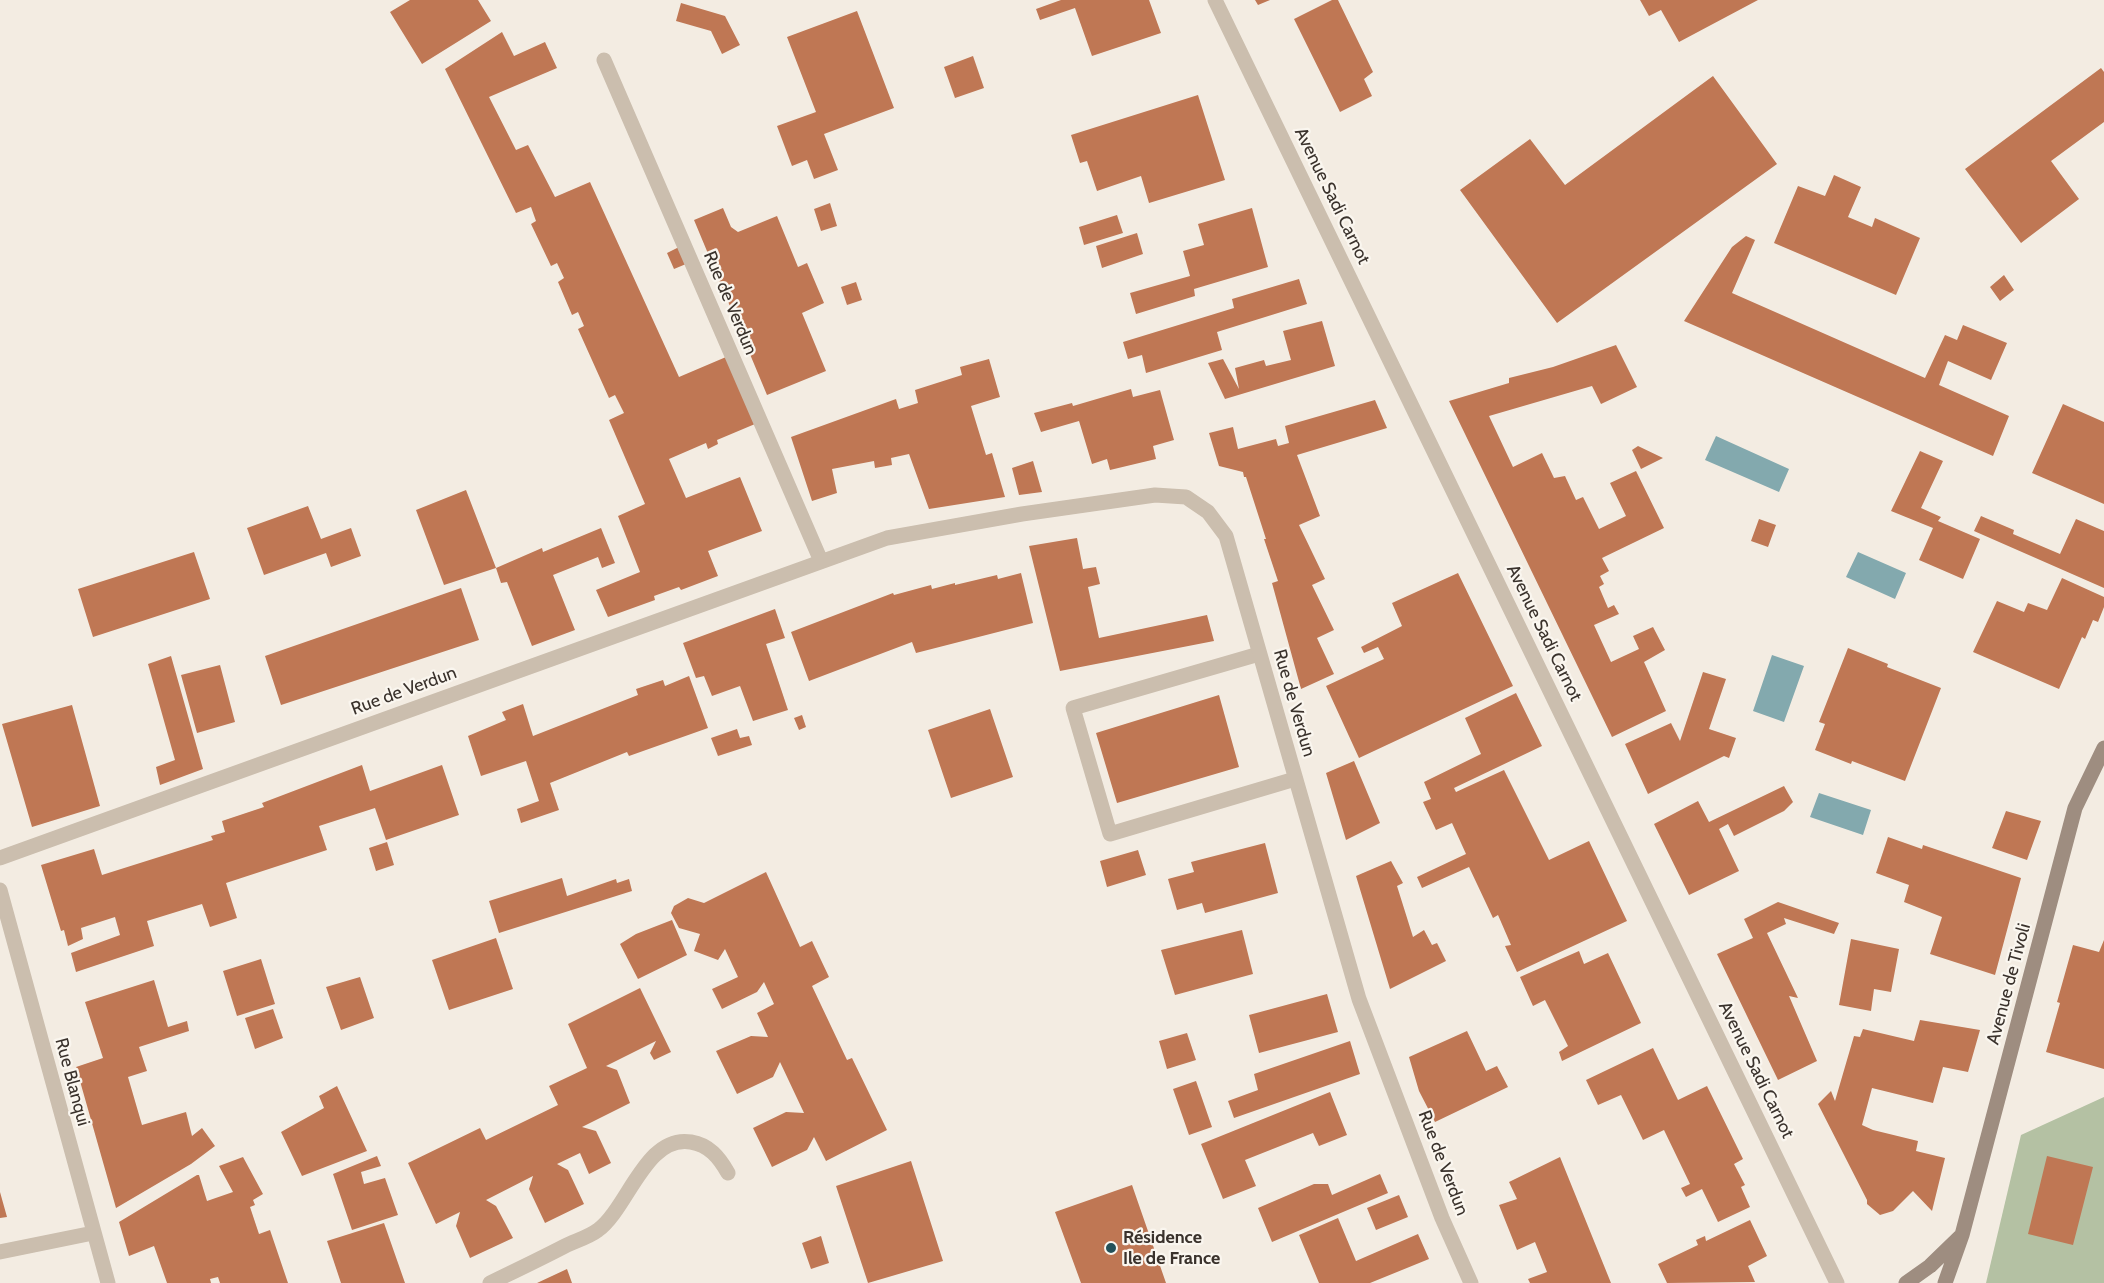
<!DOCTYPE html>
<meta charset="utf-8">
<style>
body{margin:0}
canvas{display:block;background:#f3ece2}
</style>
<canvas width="2104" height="1283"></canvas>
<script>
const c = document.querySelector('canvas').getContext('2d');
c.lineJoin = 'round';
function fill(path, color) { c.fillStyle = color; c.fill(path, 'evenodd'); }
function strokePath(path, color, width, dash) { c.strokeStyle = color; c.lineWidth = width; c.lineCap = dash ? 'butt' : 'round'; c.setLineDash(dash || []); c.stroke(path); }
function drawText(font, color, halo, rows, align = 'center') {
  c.font = font + ' Cabin,sans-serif'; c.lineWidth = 4.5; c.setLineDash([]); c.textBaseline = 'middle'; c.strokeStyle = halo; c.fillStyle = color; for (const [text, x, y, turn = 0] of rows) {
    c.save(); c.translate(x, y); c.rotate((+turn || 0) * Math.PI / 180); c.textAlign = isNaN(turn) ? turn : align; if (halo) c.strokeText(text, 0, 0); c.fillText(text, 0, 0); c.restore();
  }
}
fill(new Path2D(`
 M2104,1097V1283H1986L2021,1135Z`), '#b4c1a3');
fill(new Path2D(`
 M1716,436L1789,469L1779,492L1705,460Z
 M1858,552L1906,573L1895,599L1846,577Z
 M1772,655L1804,666L1784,722L1753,711Z
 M1819,793L1871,810L1863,835L1810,817Z`), '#83a9ae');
fill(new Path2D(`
 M410,0H478L491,21L422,64L390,12Z
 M1061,0H1149L1161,33L1092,56L1075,8L1040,20L1036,9Z
 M1255,0H1270L1258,5Z
 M1332,0H1338L1373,72L1364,79L1372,96L1340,112L1294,19Z
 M1640,0H1758L1679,42L1661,10L1649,16Z
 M681,3L725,16L740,45L722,54L711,31L676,21Z
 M857,11L894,108L824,134L838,170L814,179L807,160L792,166L777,126L816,112L787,37Z
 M502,32L514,56L545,42L557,68L489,97L516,150L528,145L555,197L590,182L679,377L726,357L755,424L717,440L718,444L708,449L706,443L669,459L686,498L740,477L762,531L708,551L718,576L681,590L679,587L654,596L655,600L608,617L596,590L640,572L618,516L645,504L609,420L624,413L615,395L609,398L578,329L584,326L578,312L572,315L558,282L564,278L557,263L551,266L531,224L536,221L531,207L516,213L445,69Z
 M973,56L984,88L955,98L944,67Z
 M2101,68L2104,72V122L2051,161L2079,199L2021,243L1965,169Z
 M1713,76L1777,164L1557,323L1460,190L1530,139L1565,185Z
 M1198,95L1225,180L1149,203L1141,176L1097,191L1087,161L1080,163L1071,135Z
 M1834,175L1861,187L1848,217L1872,227L1875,218L1920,238L1896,295L1774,243L1798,186L1825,196Z
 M830,203L837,226L821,231L814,209Z
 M723,208L731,227L738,232L777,216L798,267L807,263L824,303L802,313L826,371L767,395L694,220Z
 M1252,208L1268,267L1194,289L1195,296L1136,314L1130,293L1190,276L1183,251L1204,245L1198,224Z
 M1117,215L1123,233L1084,245L1079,227Z
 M1137,233L1143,254L1102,268L1096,246Z
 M1746,236L1755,240L1732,293L1925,378L1945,335L1957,340L1963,325L2007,343L1991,380L1948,361L1939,385L2009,416L1993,456L1684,321L1732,247Z
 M679,247L686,264L674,269L667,253Z
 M2004,275L2014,290L2000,301L1990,287Z
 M1299,279L1307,304L1217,332L1222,350L1146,373L1142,355L1128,359L1123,342L1234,308L1232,299Z
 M856,282L862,300L847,305L841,287Z
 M1322,321L1335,366L1225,399L1208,363L1223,359L1239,389L1235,368L1264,360L1266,366L1291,360L1283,331Z
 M1616,345L1637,387L1601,404L1592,386L1489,416L1513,467L1542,453L1554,478L1565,476L1576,500L1583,497L1599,529L1626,516L1610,483L1636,471L1664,528L1602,558L1609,571L1600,576L1604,584L1599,587L1608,608L1614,605L1619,614L1594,625L1611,662L1639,649L1633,636L1653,627L1665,650L1644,662L1666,711L1612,737L1449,401L1509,383V378L1553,367Z
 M989,359L1000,397L971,406L986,455L992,453L1005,497L929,509L909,454L891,458L892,465L875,468L874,461L832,469L837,493L812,501L791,437L896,399L899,409L918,403L915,390L962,375L960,367Z
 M1131,389L1133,397L1160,390L1174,440L1153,446L1156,459L1110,470L1107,459L1092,464L1079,421L1041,432L1034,413L1072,403L1073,406Z
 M1375,400L1387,428L1297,455L1320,516L1299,525L1325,579L1312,585L1334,630L1317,638L1334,674L1301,689L1272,583L1278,581L1264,539H1266L1246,477H1244L1243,472L1219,466L1209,433L1233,427L1238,449L1276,439L1278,446L1289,443L1285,426Z
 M2063,404L2104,422V504L2032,473Z
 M1638,446L1663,458L1641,469L1632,450Z
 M1920,451L1943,461L1921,508L1941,517L1938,521L1980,539L1963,579L1919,560L1933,528L1891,511Z
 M1033,461L1042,492L1019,495L1012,468Z
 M466,490L496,568L444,585L416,510Z
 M308,506L321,539L351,528L361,556L331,567L326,553L264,575L247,528Z
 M1981,516L2014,530L2013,534L2060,554L2076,519L2104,531V588L1974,531Z
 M1759,519L1776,525L1768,547L1751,541Z
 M601,528L615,563L602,568L598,557L553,575L575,630L532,646L507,582L501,583L496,568L542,548L543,552Z
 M1077,538L1083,569L1096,567L1100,584L1088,587L1099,638L1207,615L1214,641L1060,671L1029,546Z
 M194,552L210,599L93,637L78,589Z
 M1021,573L1033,623L916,653L912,642L809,681L791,632L893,593L894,595L931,585L932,589L955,583V585L997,575L998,579Z
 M1458,573L1513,686L1359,758L1326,686L1384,659L1378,647L1364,653L1361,647L1402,626L1392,603Z
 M2062,578L2104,597V607L2098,622L2093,620L2085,639L2082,637L2059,689L1973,652L1997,601L2024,612L2028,603L2047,610Z
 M461,588L479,640L281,705L265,656Z
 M775,609L785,638L766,644L788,710L753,721L740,686L712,696L704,676L696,678L683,643Z
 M1848,648L1888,664L1887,667L1941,688L1905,781L1852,761L1851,764L1815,750L1825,724L1819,722Z
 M171,656L203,769L160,785L156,767L175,760L148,664Z
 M220,665L235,722L197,733L181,675Z
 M1703,672L1726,679L1709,729L1736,738L1729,758L1724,756L1648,794L1625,744L1671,723L1680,741Z
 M689,676L708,728L629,756L627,752L550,783L559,810L521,823L517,809L539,801L526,761L481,776L468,736L506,720L502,712L523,704L533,736L638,695L636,689L663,680L665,686Z
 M1516,693L1542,746L1454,788L1456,792L1504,770L1549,860L1589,841L1627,921L1517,972L1505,946L1511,945L1498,915L1493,918L1469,867L1422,888L1417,877L1466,854L1452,823L1436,830L1423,802L1431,799L1424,782L1481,754L1465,718Z
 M1219,695L1239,767L1117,803L1096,733Z
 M72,705L100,806L32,827L2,724Z
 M990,709L1013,777L951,798L928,730Z
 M802,715L806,727L799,730L794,718Z
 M737,729L740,738L749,736L752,745L718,756L711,738Z
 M1354,761L1380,823L1346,840L1326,773Z
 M362,765L370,791L442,765L459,815L386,840L375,808L319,826L327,850L226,883L237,918L210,927L202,904L147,921L154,946L76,972L71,953L120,935L115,917L81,928L83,939L68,946L64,930L61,931L41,865L94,849L102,875L213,840L211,836L225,832L222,821L264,807L262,803Z
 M1784,786L1793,802L1784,811L1734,836L1728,824L1719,829L1739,871L1689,895L1654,824L1698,801L1709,822Z
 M2006,811L2041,821L2027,860L1992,848Z
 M1888,837L1922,849L1923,845L2021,878L1995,975L1930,954L1942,917L1904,902L1909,885L1876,873Z
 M387,842L394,865L376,871L369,848Z
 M1265,843L1278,893L1205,913L1202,903L1177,910L1168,879L1194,872L1191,862Z
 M1138,850L1146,875L1107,887L1100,861Z
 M1391,861L1403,883L1397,886L1413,937L1424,930L1432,945L1437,943L1446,961L1390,989L1356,876Z
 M766,872L800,947L812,941L829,977L812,986L847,1060L852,1058L887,1130L826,1161L814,1137L807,1150L772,1167L753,1128L786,1112L804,1113L780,1062L773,1077L737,1094L716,1051L751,1036L768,1037L757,1013L774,1004L764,982L757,992L722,1009L712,989L738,977L725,949L718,960L694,951L700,934L679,928L671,913L674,906L688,898L704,903Z
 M562,878L567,896L616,879L617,883L629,879L632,891L499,933L489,901Z
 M1778,902L1839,923L1834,934L1784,918L1786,924L1767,933L1798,998L1789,996L1817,1061L1778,1080L1717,954L1753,938L1744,919Z
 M672,920L687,955L638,979L620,944L636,934Z
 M1242,930L1253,974L1175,995L1161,950Z
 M496,938L513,989L449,1010L432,960Z
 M1851,939L1899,949L1891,992L1874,989L1871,1011L1839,1005Z
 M2104,940V1069L2046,1052L2060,1003L2057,1002L2073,945L2099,952Z
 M1579,951L1584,964L1608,953L1641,1023L1562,1061L1559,1052L1568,1046L1545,1000L1533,1006L1520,977Z
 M261,959L275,1004L237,1016L223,971Z
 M360,977L374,1018L341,1030L326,987Z
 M154,980L168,1027L187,1021L189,1031L139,1047L147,1071L128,1077L142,1125L186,1112L192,1136L202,1128L215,1146L191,1164L116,1208L76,1067L103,1058L85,1002Z
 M640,988L671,1052L654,1060L650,1053L656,1041L606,1066L617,1070L630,1103L582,1127L596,1131L611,1163L589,1174L580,1153L557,1164L568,1170L584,1204L545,1223L529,1189L533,1176L486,1200L496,1206L513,1238L470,1258L456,1226L460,1212L436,1224L408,1163L480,1128L486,1140L558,1105L549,1086L587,1068L568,1024Z
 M1327,994L1338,1032L1259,1053L1249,1015Z
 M273,1009L283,1038L255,1049L245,1018Z
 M1920,1020L1980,1030L1968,1072L1943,1067L1933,1103L1872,1088L1862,1125L1873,1130L1918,1141L1916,1151L1945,1158L1932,1211L1913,1191L1893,1211L1880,1215L1867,1204V1200L1818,1104L1831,1091L1835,1101L1854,1036L1860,1037L1863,1029L1914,1041Z
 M1467,1031L1486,1071L1497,1066L1508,1087L1435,1122L1419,1091L1409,1057Z
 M1187,1033L1196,1060L1167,1069L1159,1041Z
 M1350,1041L1360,1074L1234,1118L1228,1101L1258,1090L1254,1074Z
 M1653,1048L1678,1100L1707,1086L1743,1159L1734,1164L1745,1185L1741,1187L1750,1207L1718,1222L1702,1189L1686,1197L1681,1188L1690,1184L1664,1130L1643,1140L1621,1095L1598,1105L1586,1080Z
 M1196,1081L1212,1127L1189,1135L1173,1089Z
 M337,1086L367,1151L302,1176L281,1132L324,1108L319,1096Z
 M1330,1092L1347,1135L1319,1146L1313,1133L1245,1160L1256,1186L1223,1199L1201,1144Z
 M377,1156L381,1166L361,1172L364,1184L385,1178L398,1215L352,1230L333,1174Z
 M2047,1156L2093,1167L2073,1245L2028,1234Z
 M243,1157L263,1194L253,1200L255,1205L250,1207L259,1234L270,1230L288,1283H220L218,1277L210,1279L211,1283H167L154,1246L129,1256L119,1222L197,1175H199L207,1201L233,1192L219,1166Z
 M1560,1157L1611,1283H1530L1528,1279L1547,1272L1535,1242L1517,1250L1499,1205L1517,1199L1509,1182Z
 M911,1161L943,1261L868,1283L836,1186Z
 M1380,1174L1388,1193L1272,1242L1258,1208L1314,1184H1328L1332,1195Z
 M1132,1185L1166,1283H1081L1055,1212Z
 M0,1192L7,1217L0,1218Z
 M1399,1195L1408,1217L1376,1230L1367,1208Z
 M1338,1218L1356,1261L1418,1234L1429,1259L1370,1283H1319L1299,1235Z
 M1750,1220L1767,1256L1748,1266L1755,1282L1667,1283L1658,1264L1698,1245L1696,1240L1705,1236L1706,1241Z
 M384,1223L405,1283H341L327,1241Z
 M821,1236L829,1263L811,1269L802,1243Z
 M567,1269L572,1283H537Z`), '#bf7754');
strokePath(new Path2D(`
 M1259,654L1073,708L1110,834L1295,779`), '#cbbeae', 15);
strokePath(new Path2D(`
 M1215,0L1837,1283
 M604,60L821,561
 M0,858L887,538L1022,514L1155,495L1186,497L1208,512L1226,536L1359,999L1442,1218L1471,1283
 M0,890L108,1283
 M0,1252L93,1233
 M490,1283C515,1271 540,1259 565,1246C575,1241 589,1237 598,1230C628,1208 646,1134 691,1142C709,1145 719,1157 728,1173`), '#cbbeae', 15);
strokePath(new Path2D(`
 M1906,1283L1930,1266L1960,1237
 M1945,1283L1962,1235L2075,808L2104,748`), '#9e8d80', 15);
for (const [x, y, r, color] of [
 [1111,1248,6,"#245159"]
]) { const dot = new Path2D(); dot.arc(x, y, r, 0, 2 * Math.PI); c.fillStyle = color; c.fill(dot); strokePath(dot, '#faf6ef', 2); }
drawText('18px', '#3a322c', '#faf6ef', [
 ["Avenue Sadi Carnot",1332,196,64],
 ["Rue de Verdun",730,303,67],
 ["Avenue Sadi Carnot",1544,633,64],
 ["Rue de Verdun",404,691,-20],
 ["Rue de Verdun",1294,703,74],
 ["Avenue de Tivoli",2009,984,-75],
 ["Avenue Sadi Carnot",1756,1070,64],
 ["Rue Blanqui",72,1082,75],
 ["Rue de Verdun",1443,1163,69]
]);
drawText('bold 18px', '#3a322c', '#faf6ef', [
 ["Résidence",1123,1238],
 ["Ile de France",1123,1259]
], 'left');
</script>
